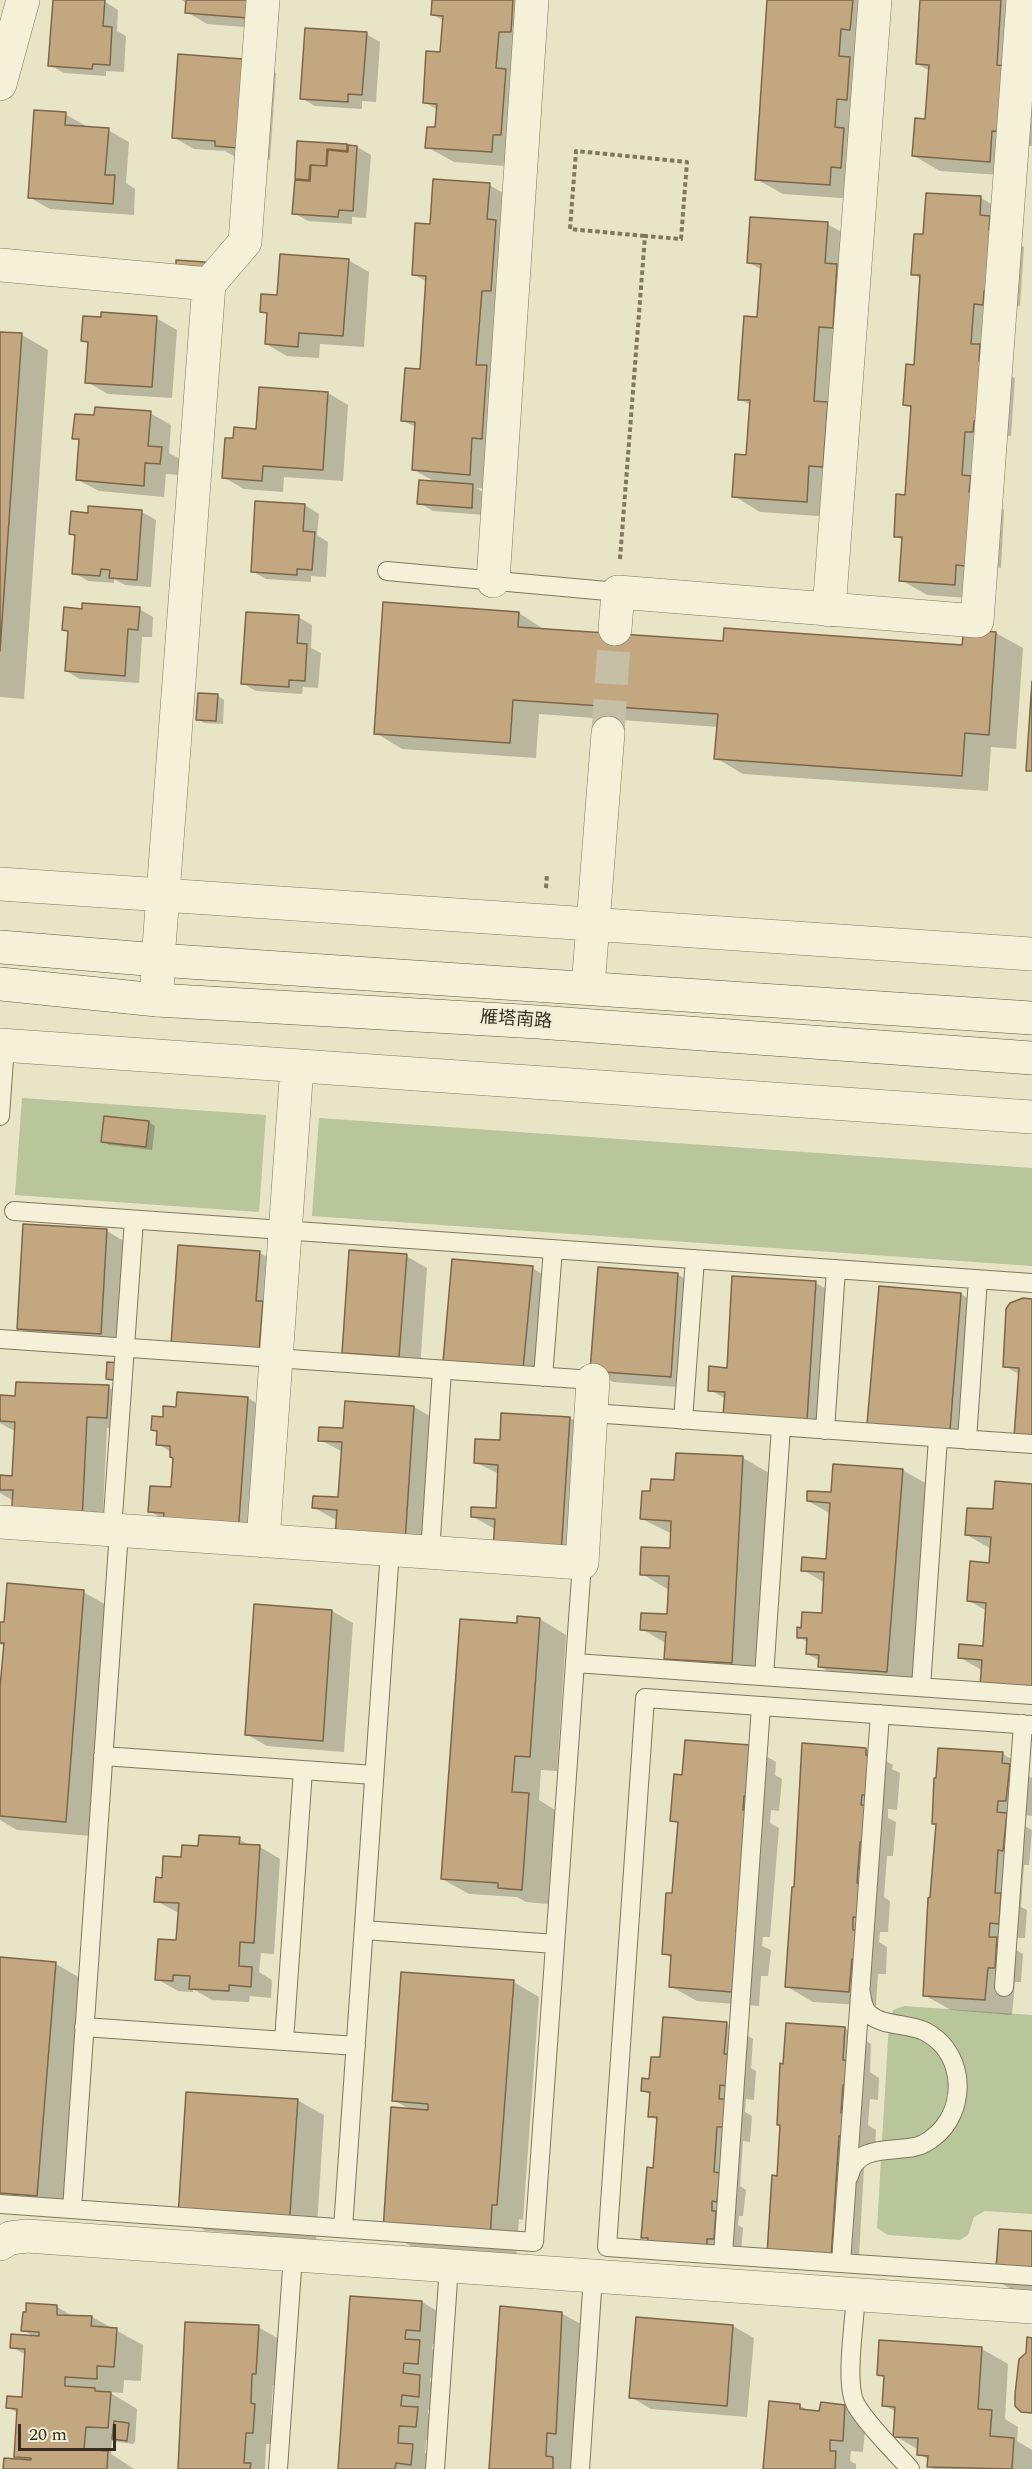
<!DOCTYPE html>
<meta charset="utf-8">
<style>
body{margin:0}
#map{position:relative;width:1032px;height:2469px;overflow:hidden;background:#e8e4c6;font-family:Spectral,serif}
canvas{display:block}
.scale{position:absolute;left:18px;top:2424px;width:98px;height:27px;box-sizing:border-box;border:3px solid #342d20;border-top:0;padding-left:8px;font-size:18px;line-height:21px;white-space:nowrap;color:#342d20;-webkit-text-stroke:4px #f1eed5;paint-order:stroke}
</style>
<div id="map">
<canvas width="1032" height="2469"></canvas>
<div class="scale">20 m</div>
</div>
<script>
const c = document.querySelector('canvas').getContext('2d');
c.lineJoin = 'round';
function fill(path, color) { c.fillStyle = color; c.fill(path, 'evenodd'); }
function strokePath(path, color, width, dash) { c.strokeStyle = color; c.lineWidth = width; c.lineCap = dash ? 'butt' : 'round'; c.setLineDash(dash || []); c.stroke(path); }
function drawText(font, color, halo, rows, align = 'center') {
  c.font = font + ' Spectral,"Noto Sans SC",serif'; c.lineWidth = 4.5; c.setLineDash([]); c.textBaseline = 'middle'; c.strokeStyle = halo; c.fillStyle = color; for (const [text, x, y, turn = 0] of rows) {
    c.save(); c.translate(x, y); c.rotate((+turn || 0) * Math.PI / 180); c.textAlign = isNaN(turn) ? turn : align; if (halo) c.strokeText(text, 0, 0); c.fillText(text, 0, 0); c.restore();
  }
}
fill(new Path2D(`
 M22,1098L266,1115L259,1212L15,1195Z
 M319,1118L1032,1168V1266L312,1216Z
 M904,2006L1032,2015V2214L985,2211L974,2217L968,2235L960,2240L888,2235L877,2228L889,2022L893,2010Z`), '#b9c59b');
fill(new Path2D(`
 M55,0L104,1L118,10L117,31L126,36L124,72L106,71V76L64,73L50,65Z
 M181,0H270L268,29L207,24L187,12V3Z
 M433,0H541L518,167L454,162L427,147L436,129L438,110L424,102L442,54L444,21L432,14Z
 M769,0H873L856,199L783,194L756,179Z
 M922,0H1032V146L1018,145L1016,176L940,171L914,156L926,120L930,71L917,64Z
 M366,34L380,42L376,102L362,101V109L315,106L301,98Z
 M256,61L276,73L270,160L237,158L225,151L194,149L173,137Z
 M65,114L86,126V128L108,130L129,142L126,183L135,189L134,215L50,209L29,197Z
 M299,143L357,147L371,155L366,218L352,217V224L308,221L294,213L303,182L296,178Z
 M489,185L516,200L496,489L476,488L487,494L485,515L433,511L419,503L437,483L414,470L417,428L402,420L421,371L427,282L413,274L431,226Z
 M928,194L981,198L1008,213L1016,243L1024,247L1020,306L1010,305L1006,373L1015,378L1011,436L1000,435L996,505L1004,510L1001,568L992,567L981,599L927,595L901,580L904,541L895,536L907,497L913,409L904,404L916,366L921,279L913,274L925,236Z
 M827,224L854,239L833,517L760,512L734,496L747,456L751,405L739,399L759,318L762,270L748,262Z
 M348,260L369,272L364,347L320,344L319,358L287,356L266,344L268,315L262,311L279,297Z
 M156,318L177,330L172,398L108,394L87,382L90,344L83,340Z
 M0,333L22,335L48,350L24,699L0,697Z
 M328,393L348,405L343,481L284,477L283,492L244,489L223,477L234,440L258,431Z
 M150,413L171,425L169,453L182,460L181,475L166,474L164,497L99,491L78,480L81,442L74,438L95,417Z
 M305,505L319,514L317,535L328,542L326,577L311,576V582L266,579L252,571Z
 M142,512L156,520L151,587L125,585L114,579V583L88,581L74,573L76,537L71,534L89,514Z
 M139,609L153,617L152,637H142L139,683L80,679L66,671L69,632L64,629L83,610Z
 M519,613L545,630L724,643L964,647L965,631L996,633L1023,648L1016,749L991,747L988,791L743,774L716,758L718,727L539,714L536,758L402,749L376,733Z
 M298,617L312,625L311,648L321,653L318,688L303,687L302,694L256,691L242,683Z
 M218,696L224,700L223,724L204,723L198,719Z
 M148,1122L155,1126L152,1150L109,1145L103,1141Z
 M107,1231L127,1243L121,1345L39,1340L18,1328Z
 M180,1247L260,1253L281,1265L279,1362L193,1356Z
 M406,1256L427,1268L420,1368L364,1364L344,1352Z
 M532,1268L553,1280L544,1380L465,1373Z
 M677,1274L698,1286L691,1388L613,1382L592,1370Z
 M816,1283L836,1295L828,1431L726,1399L710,1390Z
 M961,1294L981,1306L970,1441L890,1435Z
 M1032,1300L1020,1375L1005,1366Z
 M108,1387L129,1399L127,1429L107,1428L102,1533L12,1500L0,1493V1477L14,1478L16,1432L0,1423V1396L17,1397Z
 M248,1398L268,1410L259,1545L170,1523L149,1511L172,1489L174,1458L171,1452L158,1444L159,1433L152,1430L178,1409Z
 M346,1403L414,1407L435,1419L425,1553L334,1519L313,1507L339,1499L343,1452L320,1440L344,1430Z
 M570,1418L591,1430L582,1565L493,1528L472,1516L497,1510L499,1474L475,1462L501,1442Z
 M743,1458L769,1473L759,1677L693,1674L666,1659L667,1644L642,1629L668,1616L669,1590L642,1574L671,1550L672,1534L642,1519L652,1493L676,1482Z
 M902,1470L929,1485L914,1687L846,1682L819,1666L820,1661L807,1654L808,1642L798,1637L802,1629L823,1615L825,1583L803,1570L827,1561L831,1514L808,1501Z
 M1032,1485L983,1671L959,1657L984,1647L987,1611L969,1601L990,1564L991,1549L967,1535L994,1511Z
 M83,1592L110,1607L92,1836L17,1830L0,1820V1705L5,1647L0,1644V1623H5Z
 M255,1606L332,1611L353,1623L344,1752L267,1746L246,1734Z
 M540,1619L566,1635L557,1771L541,1770L539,1800L555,1810L548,1904L526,1902L517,1897L469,1894L442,1879L518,1625Z
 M749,1746L776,1762L775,1775L782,1779L779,1811L771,1810L770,1823L779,1828L770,1937H763L762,1946L771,1950L768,1976H761L759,2006L697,2001L670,1986L672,1958L663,1953L674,1895L679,1824L672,1820L684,1777Z
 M866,1749L893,1765L892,1769L900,1773L897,1810L888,1809V1818L896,1822L893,1856H887L884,1897L890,1901L888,1932H880L879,1942L887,1947L886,1974H878L876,2006L813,2002L786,1986L795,1889Z
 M1003,1754L1029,1769V1776L1032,1778V1816L1024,1815L1023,1825L1032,1830L1029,1865H1024L1021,1907L1027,1910L1025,1938H1017L1016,1950L1023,1954L1021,1982H1015L1012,2015L951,2010L924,1995L937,1825L934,1823Z
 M239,1839L251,1846L260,1847L280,1859L274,1954L261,1953L259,1972L272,1980L271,1998L250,1996L249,2002L212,2000L193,1989V1992L178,1991L157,1979L177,1942L179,1913L156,1901L164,1879L183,1859L200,1847Z
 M0,1959L56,1964L82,1979L63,2211L0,2206Z
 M512,1981L539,1997L523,2220L519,2219L516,2257L446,2253L438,2248L411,2246L384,2231L411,2110L394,2100Z
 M726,2023L753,2039L751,2068L756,2071L754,2100L746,2099L745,2112L752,2116L750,2142L743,2141L740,2186L746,2190L743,2216H739L738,2225L743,2228L741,2254L649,2241L643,2237L655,2169L659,2121L650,2116L652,2096L642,2090L651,2081L662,2059Z
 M845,2028L871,2044L870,2072L879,2078L878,2100L870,2099L868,2125L876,2130L875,2152L865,2151L858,2273L795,2269L769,2254L778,2177L781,2126L778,2124Z
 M297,2100L324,2115L316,2243L242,2238L234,2233L206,2231L179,2216Z
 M1032,2232V2294L1018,2293L997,2281Z
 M351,2297L422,2302L449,2318L447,2345L433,2344L432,2349L446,2357L445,2379L430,2378V2382L447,2392L445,2411L428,2410V2414L444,2424L443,2441L426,2440L425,2453L439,2461L438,2469H339Z
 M57,2307L74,2317H92L143,2345L141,2381L124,2380L123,2393L109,2392L137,2409L135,2442L133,2444L112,2441L111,2454L134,2469H5L24,2461L16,2456L19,2414L8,2407L23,2398L26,2355L12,2347L35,2337L23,2330Z
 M561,2313L588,2328L572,2469H491Z
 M637,2319L733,2326L754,2338L747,2417L651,2409L631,2397Z
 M258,2327L279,2339L277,2385H273L271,2415L275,2417L274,2444H266L265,2469H180Z
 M982,2349L1008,2364L1005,2419L1018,2427L1017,2441L1032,2450V2469H933L929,2466V2460L919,2454V2450L895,2436L896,2412L883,2405L885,2378L878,2374Z
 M799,2405L810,2412L820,2413L845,2407L866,2419L863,2452L851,2451L850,2461L856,2464V2469H765Z`), '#0003');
const building = new Path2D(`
 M53,0H105L103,26L112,27L110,65L93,64L92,69L48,66Z
 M186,0H249L248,18L185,13Z
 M432,0H513L511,32H499L496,68L506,69L501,135H493L492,152L425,148L427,127H435L437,104L423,103L426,51L440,52L443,16L431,15Z
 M767,0H853L850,30L841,29L839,56L850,57L847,100L837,99L835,127L844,128L841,168L831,167L830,185L755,180Z
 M920,0H1001L997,65L1011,66L1006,132L992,131L990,162L912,156L915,118L925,119L929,65L916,64Z
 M305,28L367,32L362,95L348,94V102L300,99Z
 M178,54L256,60L249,149L215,146V141L172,138Z
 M34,110L66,112L65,125L109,128L105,175H115L113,204L28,198Z
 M297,141L347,144V151L327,149L326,166L310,165L309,180L295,179Z
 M348,145L357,146L353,211L339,210L338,217L292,214L295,180L310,181L311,165L327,166L328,150L348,152Z
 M433,179L490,183L487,219L496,220L491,291H482L476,365H487L482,439L472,438L470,475L412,470L415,422L401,421L405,368L420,369L426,276L412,275L415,223L430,224Z
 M926,193L981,196L980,215L990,216L989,230H997L994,291H984L983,305L974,304L971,344H980L979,361H989L985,421H974L973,432H965L962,475L971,476L969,492L978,493L965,566L956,565L955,585L899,581L902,537H894L896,494L905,495L911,406L903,405L906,364L914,365L920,275H911L914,234H923Z
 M750,217L828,222L825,263L837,264L833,328L819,327L814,401L828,402L823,467L809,466L807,502L732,497L735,454L746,455L750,400H738L744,316L757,317L761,264L747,263Z
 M280,254L349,259L343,336L299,333L298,347L265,344L267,313L260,312L261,294L277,295Z
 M176,260L205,262V274L176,272Z
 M101,312L157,316L152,387L85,383L88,342L81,341L83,316L101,317Z
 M0,332L22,333L0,651Z
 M259,387L328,392L323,470L263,466L262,481L222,478L225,438H233L234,427L256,429Z
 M95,407L151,411L148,446L162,447L160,464L145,463L144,486L76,480L79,439H72L75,414L94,415Z
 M419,480L473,484L472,508L417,504Z
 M255,501L305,504L303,531L315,532L312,570L297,569V575L251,572Z
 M88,506L142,510L137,580L109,578L110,570L101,569L100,576L72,574L75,535L69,534L71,511L88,513Z
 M383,602L519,612L518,627L723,641L724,628L962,645L964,629L996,632L989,735L965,733L962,776L714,759L718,714L513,700L510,743L374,734Z
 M82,603L140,607L138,630L128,629L125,676L65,671L68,631L62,630L64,607L82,609Z
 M246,612L299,615L297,643L307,644L305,681L289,680V687L241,684Z
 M1032,681V771H1026Z
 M198,693L218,694L216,721L196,720Z
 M104,1116L149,1121L146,1147L101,1142Z
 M23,1224L107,1229L101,1334L17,1329Z
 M178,1245L260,1251L256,1301H263L259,1351L171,1344Z
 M349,1250L407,1254L399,1357L342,1353Z
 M452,1259L533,1266L523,1369L443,1362Z
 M598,1267L678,1273L671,1377L590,1371Z
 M732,1276L816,1281L807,1420L723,1415L725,1392L708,1391L709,1366L727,1368Z
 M879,1286L961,1293L950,1430L867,1424Z
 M1023,1298L1032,1299V1438L1014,1437L1019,1368L1003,1367L1006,1309L1010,1303Z
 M107,1362L122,1363L121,1381L106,1379Z
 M16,1382L109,1385L107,1418L87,1417L82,1522L11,1519L13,1490H0V1475L12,1476L15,1422L0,1421V1395L15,1396Z
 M177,1392L248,1397L238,1534L163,1521L164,1513L148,1512L150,1486L171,1487L173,1458L170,1457V1446L156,1445L157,1431L151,1430L152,1416L163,1417V1406L176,1407Z
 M345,1401L414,1406L405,1542L335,1537L337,1510L312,1508L313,1496L338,1497L342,1442L318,1441L319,1427L343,1428Z
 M501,1413L570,1417L561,1554L493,1550L495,1519L471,1517V1507L496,1508L498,1465L474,1463L475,1439L500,1440Z
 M676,1453L743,1456L732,1663L664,1659L666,1632L640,1630L641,1613L667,1614L669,1576L640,1575L641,1547L670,1548L671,1521L640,1519L642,1491H650L651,1479L674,1480Z
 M833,1464L903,1469L887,1672L818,1667L819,1655L806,1654L807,1638H797V1627L801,1628L802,1612L822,1613L824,1572L801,1571L802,1557L826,1559L830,1503L807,1501V1491L831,1492Z
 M995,1481L1032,1484V1690L980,1686L982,1660L958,1658L959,1644L983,1646L986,1603L967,1601L970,1561L989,1563L991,1537L965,1535L967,1508L993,1509Z
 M7,1583L84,1590L66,1822L0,1816V1687L4,1643H0V1622H4Z
 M254,1604L332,1610L323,1741L245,1735Z
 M517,1616L540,1618L530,1757L515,1756L512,1792L529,1793L522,1890L498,1888V1883L441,1879L460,1619L517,1623Z
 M685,1740L750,1745L752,1796H744L743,1810L752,1811L744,1923H737L736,1932L744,1933L732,1992L669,1987L671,1955L662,1954L666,1893H672L678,1822L670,1821L674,1774L682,1775Z
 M802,1743L866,1748V1755L873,1756L871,1795H862L861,1805H869L867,1842H860L857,1883L864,1884L862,1918L853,1917V1930H861L859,1960L852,1959L849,1992L785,1987L792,1887H794Z
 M938,1748L1003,1752L1002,1763L1010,1764L1006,1801H998L997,1812L1007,1813L1003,1851L998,1850L995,1893H1001L999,1924L990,1923L989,1937H997L995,1968H988L985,2000L923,1996L928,1898L930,1897L936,1824H932L934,1778H936Z
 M199,1835L240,1837L239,1844L260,1845L254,1943L240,1942L239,1966L252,1967L251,1987L229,1985V1991L189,1989L190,1976L173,1975V1981L155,1980L158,1939L176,1940L179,1903L154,1902L156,1877L162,1878L163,1856L181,1857L182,1845L198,1846Z
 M0,1957L56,1962L37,2196L0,2193Z
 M401,1972L514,1980L497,2205H492L490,2243L383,2231L391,2107L428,2110V2104L392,2101Z
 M663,2017L727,2022L724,2054H730L727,2086L720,2085L719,2099H726L723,2127H717L714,2172L720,2173L717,2202L712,2201V2211H716L714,2239H707V2250L647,2245L648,2238H641L647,2167L653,2168L657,2117H648L650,2092L641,2091L642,2078L649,2079L651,2057H660Z
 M786,2023L845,2027L843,2060L853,2061L851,2085H843L841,2113H850L849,2137L839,2136L831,2259L767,2255L772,2175L777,2176L780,2125H777L780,2063L783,2064Z
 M186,2092L298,2099L289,2228L178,2217Z
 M999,2229L1032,2231V2284L995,2282Z
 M350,2296L422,2301L420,2331L406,2330L405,2339L420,2340L418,2364L404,2363L403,2373L420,2375L419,2397L402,2395L401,2406L418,2407L416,2427L399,2426L398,2443L413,2444L411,2465L396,2463L395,2469H338Z
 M26,2303L57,2305V2315L92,2316L91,2326L117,2328L114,2367L97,2366V2379L65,2377V2386L95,2388V2391L111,2392L108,2428L86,2427L84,2449L108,2451L107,2469H3L4,2458L31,2460V2458L14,2457L17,2409L6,2408L7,2396L22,2397L25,2349L10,2348L11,2334L39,2336V2332L21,2331L23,2312H26Z
 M500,2306L562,2312L556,2434L547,2433L546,2456L553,2457V2469H489Z
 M636,2317L733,2325L727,2406L629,2398Z
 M185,2322L259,2325L256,2374H252L251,2403L255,2404L253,2433H246L244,2463H251L250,2469H178Z
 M1027,2337L1032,2338V2413L1021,2412L1015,2406V2394L1019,2359L1026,2353Z
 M879,2340L982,2347L978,2409L992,2410L990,2436L1014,2438L1012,2469L927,2467L928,2456L917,2455L918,2438L893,2437L895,2407L882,2406L884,2376L877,2375Z
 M769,2401L800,2404V2409L819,2411L821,2402L845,2405L843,2441L830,2440V2451H836L835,2469H763Z
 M114,2421L129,2423L127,2441L112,2439Z`);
fill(building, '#c2a781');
strokePath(building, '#7d6647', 1.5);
strokePath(new Path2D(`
 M608,733L615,629`), '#c4bfa5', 33, [33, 16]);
const service = new Path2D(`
 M387,571L618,592
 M0,1116L5,1045
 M14,1211L1032,1283
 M0,1339L593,1380
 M543,1377L553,1249
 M592,1413L1032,1444
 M683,1420L695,1259
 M825,1430L836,1269
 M967,1440L978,1279
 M112,1530L134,1220
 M430,1553L442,1370
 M575,1663L1032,1695
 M764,1676L781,1427
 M921,1687L938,1438
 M1032,1725L761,1706L723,2255L1032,2276
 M103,1756L374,1775
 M364,1930L555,1944
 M1004,1987L1023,1724
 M84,2027L356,2046
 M284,2041L303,1770
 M849,2176C856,2145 890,2152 914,2147C925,2145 937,2136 944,2127C967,2097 961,2051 926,2032C909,2023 884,2027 869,2014C863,2009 862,2001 861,1993
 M0,2204L534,2242L582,1563
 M72,2209L119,1531
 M343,2228L390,1550
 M723,2255L607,2247L645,1698L761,1706
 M841,2263L880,1714
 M856,2294C855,2320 844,2385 856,2405C868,2426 894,2450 910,2469
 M278,2469L293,2255
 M435,2469L449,2266
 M580,2469L593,2276`);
const minor = new Path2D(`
 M0,84L23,0
 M0,265L209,284
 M493,581L532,0
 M829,610L875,0
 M615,629L618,592L977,621L1023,0
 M0,884L1032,954
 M588,987L608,733
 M157,1000L158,960L209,284L245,242L263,0
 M0,1045L1032,1117
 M0,1522L582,1563L593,1380
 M263,1541L297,1066
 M0,2244L10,2238L27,2236L1032,2307`);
const secondary = new Path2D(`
 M0,947L158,960L1032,1018
 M0,984L157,1000L538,1022L1032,1058`);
strokePath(service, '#81775e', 20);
strokePath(minor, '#81775e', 34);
strokePath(secondary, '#635841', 34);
strokePath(new Path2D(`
 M620,559L645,236L681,239L687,162L576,151L570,229L645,236
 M546,888L547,874`), '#81775e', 4, [4.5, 3]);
strokePath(service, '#f4f1d8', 18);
strokePath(minor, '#f4f1d8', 33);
strokePath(secondary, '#f4f1d8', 33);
drawText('18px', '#342d20', '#f1eed5', [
 ["雁塔南路",516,1021,4]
]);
</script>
